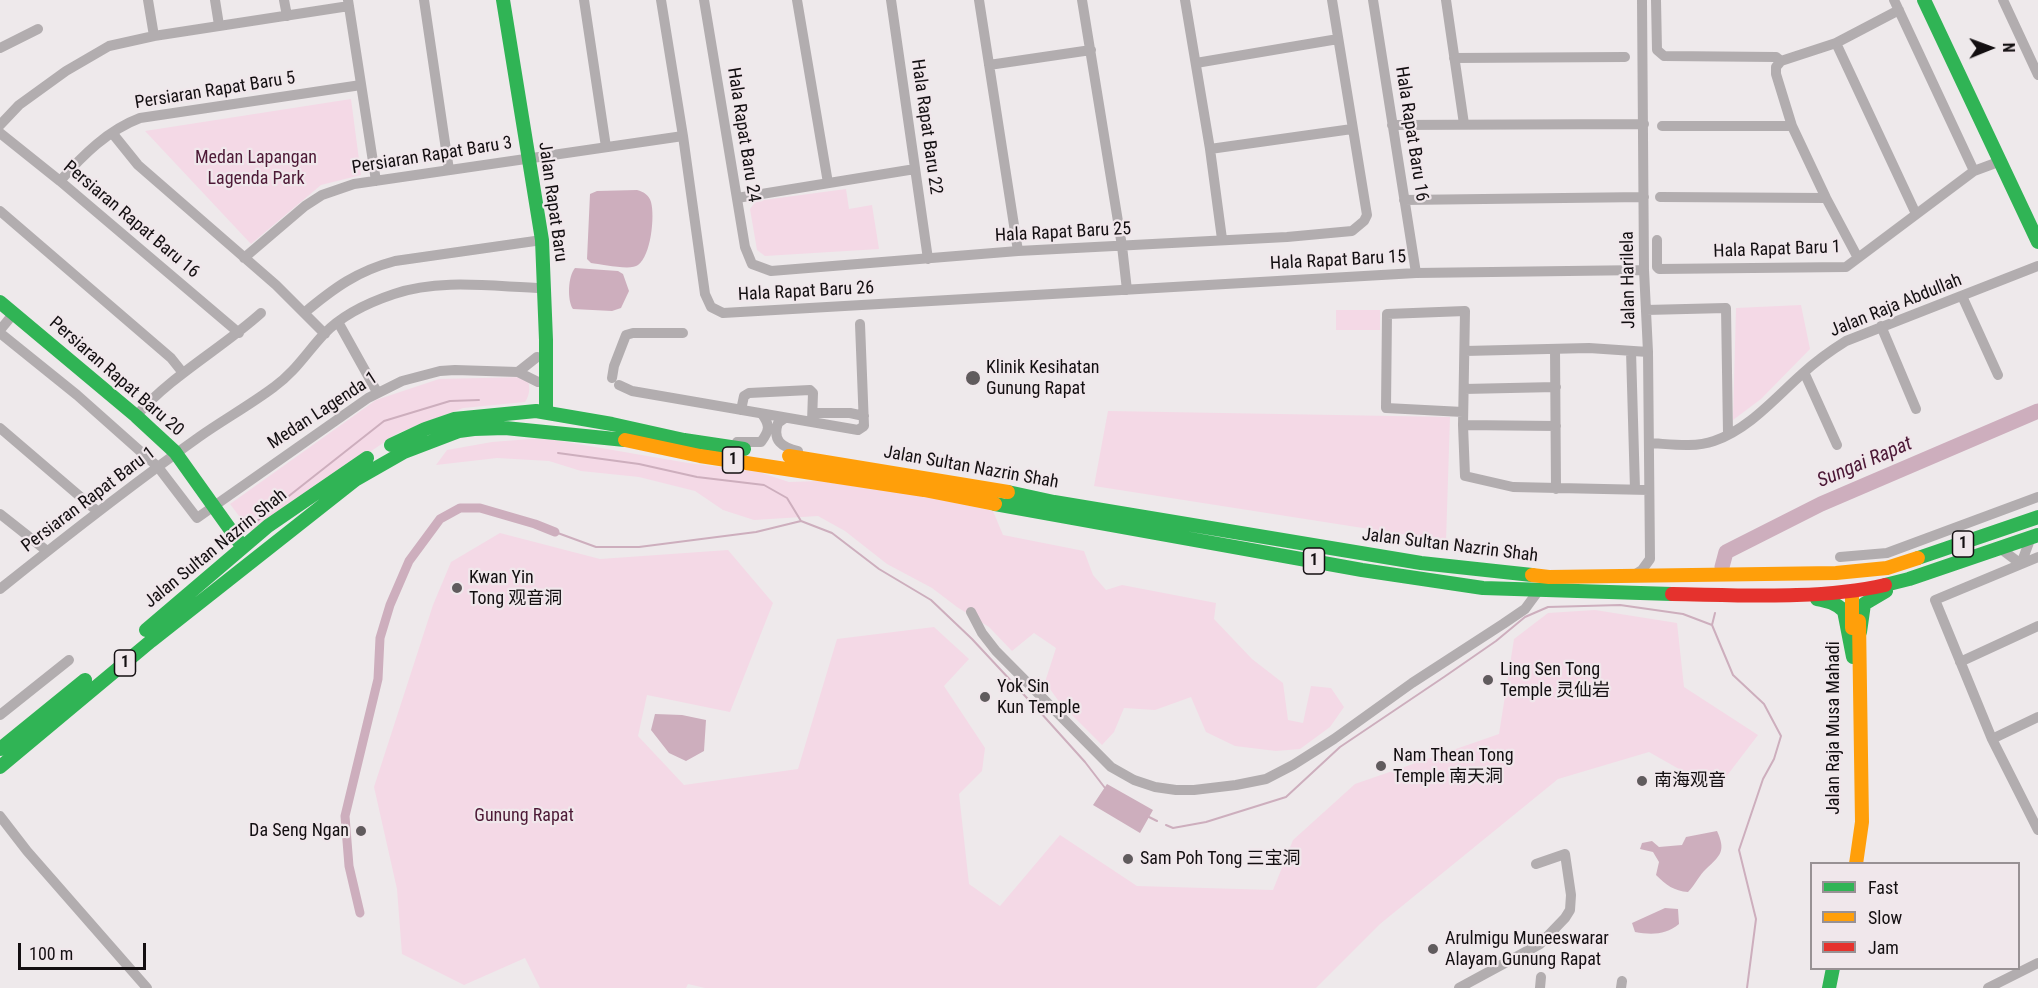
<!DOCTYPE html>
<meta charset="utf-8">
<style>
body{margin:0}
#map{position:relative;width:2038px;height:988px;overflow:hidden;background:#eee9eb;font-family:"Roboto Condensed",sans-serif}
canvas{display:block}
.legend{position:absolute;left:1810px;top:862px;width:210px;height:108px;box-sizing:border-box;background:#f0e7eb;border:2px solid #989194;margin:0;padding:8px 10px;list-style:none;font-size:18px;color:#130f11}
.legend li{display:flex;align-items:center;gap:12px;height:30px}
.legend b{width:30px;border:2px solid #989194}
.north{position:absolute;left:1960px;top:18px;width:60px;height:60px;-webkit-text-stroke:4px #f0e7eb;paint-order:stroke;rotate:89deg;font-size:16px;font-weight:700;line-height:24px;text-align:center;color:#130f11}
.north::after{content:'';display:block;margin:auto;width:21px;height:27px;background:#130f11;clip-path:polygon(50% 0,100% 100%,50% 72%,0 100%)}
.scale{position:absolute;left:18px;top:943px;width:128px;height:27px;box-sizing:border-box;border:3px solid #130f11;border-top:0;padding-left:8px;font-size:18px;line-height:21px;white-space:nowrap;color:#130f11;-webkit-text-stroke:4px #f0e7eb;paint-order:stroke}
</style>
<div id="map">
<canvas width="2038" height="988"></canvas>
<ul class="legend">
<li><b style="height:8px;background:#30b455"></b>Fast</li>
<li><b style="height:8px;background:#ff9f0a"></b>Slow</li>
<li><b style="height:8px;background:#e5322d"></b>Jam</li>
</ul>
<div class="north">N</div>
<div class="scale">100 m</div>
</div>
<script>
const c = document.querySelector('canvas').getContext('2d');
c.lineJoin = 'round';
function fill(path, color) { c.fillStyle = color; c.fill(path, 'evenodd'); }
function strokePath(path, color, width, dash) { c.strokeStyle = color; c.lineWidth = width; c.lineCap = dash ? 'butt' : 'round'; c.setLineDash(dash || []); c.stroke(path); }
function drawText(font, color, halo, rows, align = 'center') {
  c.font = font + ' "Roboto Condensed","Noto Sans SC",sans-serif'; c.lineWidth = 4.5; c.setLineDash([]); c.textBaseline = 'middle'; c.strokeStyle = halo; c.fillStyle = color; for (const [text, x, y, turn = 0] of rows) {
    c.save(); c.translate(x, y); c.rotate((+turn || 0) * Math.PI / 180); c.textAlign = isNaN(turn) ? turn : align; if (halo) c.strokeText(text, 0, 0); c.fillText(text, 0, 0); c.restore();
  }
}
fill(new Path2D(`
 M351,99L361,175L321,185L251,244L145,131Z
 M846,189L849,209L872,205L879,249L765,256L757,250L750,209L756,201Z
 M1801,305L1810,349L1761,399L1733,420L1736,308Z
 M1336,310H1380V330H1336Z
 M526,377C531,385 530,395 525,402L463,408L398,433L251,532L230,504L376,400L439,379Z
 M1108,411L1450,417L1446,541L1094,486Z
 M543,438L688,463L759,472L789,482L818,481L923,496L993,511L1003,535L1084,551L1093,575L1106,590L1122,585L1216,603L1214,619L1252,659L1283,683L1288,720L1303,723L1311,686L1331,688L1344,707L1330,727L1300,749L1276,751L1235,746L1206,732L1191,697L1155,710L1124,708L1114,732L1102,745L1060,703L1045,682L1056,648L1034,633L1012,651L989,627L957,607L932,588L887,564L845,531L818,516L754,520L723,510L695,491L639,477L581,471L549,461L497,458L436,465L447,450L492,442Z
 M500,533L600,559L728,550L773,603L730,712L647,695L638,736L684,785L798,769L837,639L934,627L969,659L944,686L985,748L982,771L959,794L969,884L1000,906L1060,835L1137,886L1273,890L1293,840L1355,784L1499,734L1514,639L1548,613L1595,610L1677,623L1684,687L1758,735L1716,790L1649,752L1558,779L1380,924L1316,988H705L688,984L686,988H540L525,958L464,985L402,954L397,889L374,787L433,605L451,562Z`), '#f4d9e6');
fill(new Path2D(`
 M637,190C644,192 649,195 651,202C655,216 651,256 638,265C631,271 601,264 591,263L587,259L590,194L597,191Z
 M575,268L618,271L623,274L629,291L621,308L612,311L573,309C567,300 568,276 575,268Z
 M655,714L682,715L706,720L704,751L686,761L669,753L651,730Z
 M1107,784L1153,810L1140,833L1093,805Z
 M1717,831C1726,851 1721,855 1706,869C1700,874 1695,885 1688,892C1674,891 1666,885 1656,875L1659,862L1653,852L1640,849L1642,843L1652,841L1659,847L1682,845L1686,837Z
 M1665,908L1678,909L1679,924C1666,935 1651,935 1635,932L1632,923Z`), '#cdaebd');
strokePath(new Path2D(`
 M558,453L639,464L697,477L764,485L787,498L801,521
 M247,529L384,421L450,401L479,400
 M555,532L596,547H639L756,532L801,521L832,533L879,569L931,600L972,639L1040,712L1085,762L1105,788
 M1715,613L1712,625L1733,675L1764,704L1781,736L1774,759L1763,779L1739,850L1756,919L1747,988
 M1147,816L1157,821
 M1166,825L1173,828L1206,822L1286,797L1340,747L1444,677L1496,641L1525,617L1548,607L1620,605L1683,614L1712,625`), '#cdaebd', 2);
strokePath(new Path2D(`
 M360,913L349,866L345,816L378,679L380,638L390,605L409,561L440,519L460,508H480L535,524L555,532`), '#cdaebd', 9);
strokePath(new Path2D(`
 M1722,567L1726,552L1821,504L2038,411`), '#cdaebd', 15);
strokePath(new Path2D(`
 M148,0L154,36
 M215,0L219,25
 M284,0L287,16
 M348,0L376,181
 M424,0L449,170
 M584,0L606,147
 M661,0L683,136L705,294L711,307L723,313L1416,273L1644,270
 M704,0L745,247L752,264L771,271L1018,251L1287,237L1352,231L1364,221L1367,215L1332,0
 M797,0L828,183
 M891,0L928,259
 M979,0L1018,251
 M1082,0L1122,246L1127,290
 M1185,0L1210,149L1222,239
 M1373,0L1416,273
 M1446,0L1464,124
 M1656,0L1657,50L1664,56L1776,57L1781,61L1836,43L1899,10
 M1894,0L1974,171
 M2003,0L2038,75
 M1836,43L1916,214
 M0,48L38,29
 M1454,58L1625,57
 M1781,61L1776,67V74L1792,126L1826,198L1858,258
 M1196,63L1338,39
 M989,65L1091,50
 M0,125L19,105L66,71L109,46L154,36L349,6
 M1392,125L1644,124
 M1662,126H1792
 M0,133L60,181L239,333
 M113,134L138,165L276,285L325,334
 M1210,149L1352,129
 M60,181C83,155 108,130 140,118L361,85
 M1660,197L1826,198
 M737,198L915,169
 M1404,200L1644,197
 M0,211L171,358L183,373
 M1657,240V267L1659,269L1846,267L1974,171L2001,161
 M244,258L305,206L322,195L354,184L683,136
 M1962,296L1998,375
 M1646,310L1726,308L1728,434
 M304,313C334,288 357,271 395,261L542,240
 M338,322L377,392
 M1881,326L1916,409
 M0,330L14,313
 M0,333L77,395L158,467L197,518L368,398L402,381L440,371L455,370L518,372L538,382
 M1555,349L1556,489
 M1465,351L1589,348L1648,352
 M1631,351L1635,489
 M518,372L537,357
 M1804,372L1837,445
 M612,378L614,366L626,335L633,333H683
 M619,385L632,391L858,430L864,426L860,324
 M1464,389L1556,387
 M741,410L744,396L749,393L810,390L813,393L812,422
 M1463,412L1386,408L1387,314L1465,311L1463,425L1465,476L1513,487L1649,490
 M813,413H850L864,416
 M136,416C172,375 221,349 261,313
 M785,418L778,423C772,441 782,447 798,451
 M1463,425L1556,426
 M0,428L97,511
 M737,442H761C770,430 770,425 762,414
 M1649,443C1670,444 1694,448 1714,441C1749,429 1775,398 1802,374C1815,362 1830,351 1846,341L2038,266
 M0,514L47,551
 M2001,549L2021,564
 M1840,557L1887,553L2038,497
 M2038,557L1935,600L1992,739L2038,830
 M2021,564L2031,537
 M1634,575L1642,570L1650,559L1648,352L1644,270L1642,0
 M0,589C65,537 130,486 199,437C223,420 250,405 274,387C295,372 307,352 324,334C342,315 370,302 394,294C441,278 496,287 544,288
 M971,612L982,633L996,651L1111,767L1134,780L1155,787L1176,790H1194L1236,785L1266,779L1293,765L1334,739L1412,683L1503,624L1525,609L1539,590
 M1960,662L2038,626
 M0,715L69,660
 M1992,739L2038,717
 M0,816L27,851L147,988
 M1459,988L1540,944L1565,918L1570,910L1571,895L1565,854L1536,864
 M1540,988L1541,977
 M1621,988L1622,981
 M1988,988L2038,963`), '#b2adaf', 10);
strokePath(new Path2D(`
 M503,0L542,240L546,340V411
 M1924,0L2038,242
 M0,302L136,416L175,452L242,546
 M391,445L425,429L454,419L536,411L612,424L684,440L744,449
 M1008,492L1054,502L1421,563L1532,575
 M995,504L1362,570L1483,588L1672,594
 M1918,558L2038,517
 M1885,585L1909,579L2038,535
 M1817,599C1828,601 1836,603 1844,611L1853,657
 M146,630L268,526L367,458
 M1860,632L1864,604L1886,591
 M0,749L85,680
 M0,767L151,641L355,480L404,452L459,431L474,429L505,428L625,440
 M1829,988L1833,968`), '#30b455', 14);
strokePath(new Path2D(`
 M625,440L700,456L924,490L995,504
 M789,456L1008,492
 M1532,575L1549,577L1836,573L1887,568L1918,558
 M1852,592V628
 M1856,864L1862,822L1859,621`), '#ff9f0a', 14);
strokePath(new Path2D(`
 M1672,594C1739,595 1820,600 1885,585`), '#e5322d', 14);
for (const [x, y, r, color] of [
 [973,378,8,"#605b5d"],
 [457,588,6,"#605b5d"],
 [1488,680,6,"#605b5d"],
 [985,697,6,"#605b5d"],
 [1381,766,6,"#605b5d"],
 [1642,781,6,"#605b5d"],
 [361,831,6,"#605b5d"],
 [1128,859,6,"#605b5d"],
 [1433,949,6,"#605b5d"]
]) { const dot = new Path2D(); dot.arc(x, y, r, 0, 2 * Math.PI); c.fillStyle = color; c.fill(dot); strokePath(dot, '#f0e7eb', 2); }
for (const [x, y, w] of [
 [733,460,21],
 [1963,544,21],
 [1314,561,21],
 [125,663,21]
]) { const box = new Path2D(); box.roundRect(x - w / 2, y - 13, w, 26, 4.5); c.fillStyle = '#f0e7eb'; c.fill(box); strokePath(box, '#130f11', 1.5); }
drawText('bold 16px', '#130f11', null, [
 ["1",733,460],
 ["1",1963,544],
 ["1",1314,561],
 ["1",125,663]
]);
drawText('18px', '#130f11', '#f0e7eb', [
 ["Persiaran Rapat Baru 5",215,91,-9],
 ["Hala Rapat Baru 22",926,127,82],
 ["Hala Rapat Baru 16",1411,134,81],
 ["Hala Rapat Baru 24",743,135,81],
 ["Persiaran Rapat Baru 3",432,156,-9],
 ["Jalan Rapat Baru",552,202,82],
 ["Persiaran Rapat Baru 16",131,220,40],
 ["Hala Rapat Baru 25",1063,233,-3],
 ["Hala Rapat Baru 1",1777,250,-2],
 ["Hala Rapat Baru 15",1338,261,-3],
 ["Jalan Harilela",1629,280,-91],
 ["Hala Rapat Baru 26",806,292,-3],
 ["Jalan Raja Abdullah",1896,306,-22],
 ["Persiaran Rapat Baru 20",116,377,41],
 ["Medan Lagenda 1",323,411,-33],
 ["Jalan Sultan Nazrin Shah",971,468,10],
 ["Persiaran Rapat Baru 1",89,500,-37],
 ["Jalan Sultan Nazrin Shah",1450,546,7],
 ["Jalan Sultan Nazrin Shah",216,549,-39],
 ["Jalan Raja Musa Mahadi",1834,728,-90]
]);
drawText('18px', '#4d1936', '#f0e7eb', [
 ["Medan Lapangan",256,158],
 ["Lagenda Park",256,179],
 ["Gunung Rapat",524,816]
]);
drawText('18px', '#130f11', '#f0e7eb', [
 ["Klinik Kesihatan",986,368],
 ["Gunung Rapat",986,389],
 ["Kwan Yin",469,578],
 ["Tong 观音洞",469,599],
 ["Ling Sen Tong",1500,670],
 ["Temple 灵仙岩",1500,691],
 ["Yok Sin",997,687],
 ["Kun Temple",997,708],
 ["Nam Thean Tong",1393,756],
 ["Temple 南天洞",1393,777],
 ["南海观音",1654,781],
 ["Da Seng Ngan",349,831,"right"],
 ["Sam Poh Tong 三宝洞",1140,859],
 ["Arulmigu Muneeswarar",1445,939],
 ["Alayam Gunung Rapat",1445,960]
], 'left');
drawText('italic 20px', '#4c1836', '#f0e7eb', [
 ["Sungai Rapat",1865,463,-23]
]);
</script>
